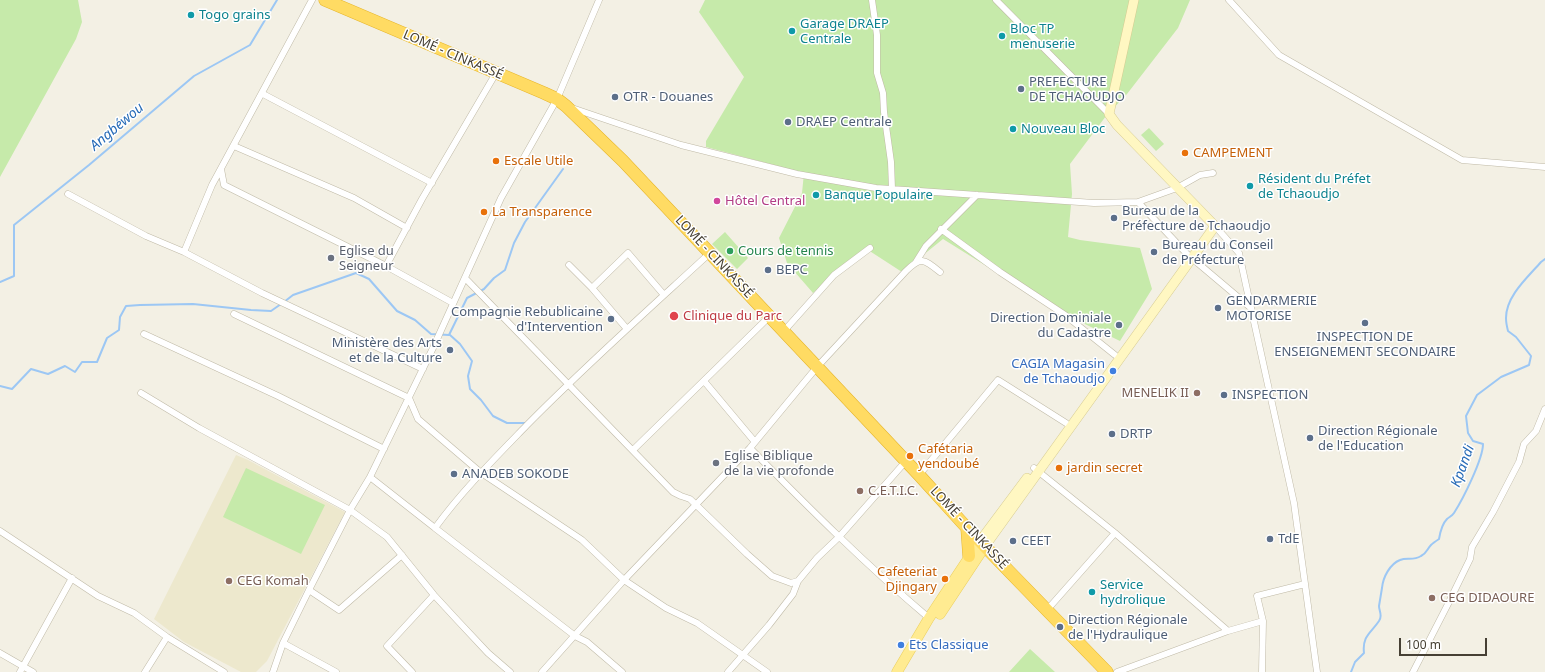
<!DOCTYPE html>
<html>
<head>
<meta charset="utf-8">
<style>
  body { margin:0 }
  #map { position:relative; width:1545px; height:672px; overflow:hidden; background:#f3f0e4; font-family:"Noto Sans",sans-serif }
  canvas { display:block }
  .scale { position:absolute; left:1399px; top:638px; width:88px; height:18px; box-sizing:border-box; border:2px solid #464034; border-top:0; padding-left:5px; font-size:12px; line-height:14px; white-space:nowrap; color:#464034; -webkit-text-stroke:3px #fff; paint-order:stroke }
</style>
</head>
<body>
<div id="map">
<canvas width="1545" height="672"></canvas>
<div class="scale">100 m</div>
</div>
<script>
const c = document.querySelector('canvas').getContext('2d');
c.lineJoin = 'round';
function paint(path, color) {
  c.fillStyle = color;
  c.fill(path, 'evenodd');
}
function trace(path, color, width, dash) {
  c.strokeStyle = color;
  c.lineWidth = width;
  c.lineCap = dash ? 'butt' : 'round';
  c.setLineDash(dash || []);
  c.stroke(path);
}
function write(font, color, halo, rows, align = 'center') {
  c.font = font + ' "Noto Sans",sans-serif';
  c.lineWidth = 3;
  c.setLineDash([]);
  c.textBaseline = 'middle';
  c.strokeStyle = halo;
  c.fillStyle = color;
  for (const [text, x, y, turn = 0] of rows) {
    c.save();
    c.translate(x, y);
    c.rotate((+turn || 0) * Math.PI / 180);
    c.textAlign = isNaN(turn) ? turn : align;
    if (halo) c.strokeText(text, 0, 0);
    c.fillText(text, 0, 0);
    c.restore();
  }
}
paint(new Path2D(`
  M236,455L248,460L345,512L267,661L256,672H241L184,642L154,619Z`), '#ede8cd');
paint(new Path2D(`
  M0,0H78L82,22L76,39L0,177Z
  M705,0H1190L1178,28L1127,94L1106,116L1070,164L1072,194L1068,237L1080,240L1140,248L1152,289L1120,341L1060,312L943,239L902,272L865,248L813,293L787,263L779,238L802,193L804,173L706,147V141L744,77L699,12Z
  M1149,128L1164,144L1156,151L1141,135Z
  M725,232L748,258L737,269L712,244Z
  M246,468L325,505L301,554L223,517Z
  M1030,649L1055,672H1009Z`), '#c6eaaa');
trace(new Path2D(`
  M0,282L14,276V225L89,165L194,76L250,45L277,0
  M284,302L293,295L356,273L369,279L397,311L415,320L431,334L449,335L467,298L484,289L494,278L505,270L514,243L525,222L563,169
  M450,335L460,344L472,361L468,376L470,389L481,400L493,416L507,423H525
  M0,386L12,389L31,369L48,374L65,366L75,372L82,362H97L107,338L119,330L120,317L126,306L140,305L193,304L251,310L271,311L281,304
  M1351,672L1355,662L1364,653C1362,636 1371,633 1379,621C1383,616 1379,611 1379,606C1380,600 1381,594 1382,588C1383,577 1390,564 1400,560C1407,557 1413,561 1421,556C1427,553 1427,549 1431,545C1433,543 1436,541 1439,539C1440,533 1442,524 1447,519C1449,517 1452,516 1454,513C1463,499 1483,459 1483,444L1473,441L1468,433L1466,416L1477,395L1501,377L1529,365L1531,356L1516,337L1508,331C1507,327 1506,322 1506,318C1506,296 1528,277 1541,262L1545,259`), '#9cc7f4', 2);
const street = new Path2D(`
  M872,0L877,35V73L883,93L884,112L891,162L892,189
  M996,0L1109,114
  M1229,0L1279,55L1462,160L1545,167
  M263,94L432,183
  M572,108L681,145L797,174L876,188L1094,203L1138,202L1187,254L1251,308
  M234,146L354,198L407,228
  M221,169L224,185L386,266L453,303
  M68,194L146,236L184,252L262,293L423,369
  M1138,202L1177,188L1200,175L1213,173
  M1215,226L1239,253L1251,308L1294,503L1317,672
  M941,229L1000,272L1065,315L1115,355
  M184,252L212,185L312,0
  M916,262L926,246L977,195
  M569,265L592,288L627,329
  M386,266L422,199L496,73
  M465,278L673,492L681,496L690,499L747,554L772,576L791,583L798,581
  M592,288L628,253L664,295
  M234,314L409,398L418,419L480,472L582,540L624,580L666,608L697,623L767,672
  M784,331L834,275L870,248
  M144,334L278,396L384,449
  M704,381L755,442
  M141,393L199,428L350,510L387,537L434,595L458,621L488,653L510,672
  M750,448C808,507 866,565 929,618
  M633,450L770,316
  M1034,468L1115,533
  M919,475L998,380L1066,423
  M370,477L435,528C462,491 494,459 526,426C585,366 648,310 710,253
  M435,528L575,636L587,642L622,672
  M0,531L98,596L134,613L167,637L224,672
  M309,590L339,610L402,555
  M1047,610L1115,533L1228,631
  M283,643L336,672
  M0,653L33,672
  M20,672L72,578
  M145,672L167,637
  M273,672L283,643L309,590L350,510L370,477L433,348L501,198L557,99L599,0
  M412,672L387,646L434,595
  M542,672L624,580L750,448L817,367L906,271C921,256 924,259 940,272
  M728,672L769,625L793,594L798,581L817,558L839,537L906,461
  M1117,672L1228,631L1263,621L1257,596L1305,584
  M1262,672L1263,621
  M1413,672L1448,604L1470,559L1472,547L1493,512L1519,462L1524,444L1536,431L1545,409`);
const secondary = new Path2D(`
  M980,541L1027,478
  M985,546L1215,226L1117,125L1109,114L1134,0`);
const primary = new Path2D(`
  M940,614L985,546
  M897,672L929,618L980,541`);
const highway = new Path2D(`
  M325,0L544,93L557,99L566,106L623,161L919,475L967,528L1107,672
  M967,528L969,556`);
trace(street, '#bfb9a6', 7);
trace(secondary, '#d6cb91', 10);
trace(primary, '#eace5b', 11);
trace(highway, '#e6b52b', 13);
trace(street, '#fff', 6);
trace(secondary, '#fff7c2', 9);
trace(primary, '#ffeb91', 10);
trace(highway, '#ffdb63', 12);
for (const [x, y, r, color] of [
  [191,15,4,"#0f9aa8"],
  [792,31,4,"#0f9aa8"],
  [1002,36,4,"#0f9aa8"],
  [1021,89,4,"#5c6f8a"],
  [615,97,4,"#5c6f8a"],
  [788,122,4,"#5c6f8a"],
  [1013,129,4,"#0f9aa8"],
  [1185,153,4,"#e8710a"],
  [496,161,4,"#e8710a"],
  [1250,186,4,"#0f9aa8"],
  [816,195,4,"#0f9aa8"],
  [717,201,4,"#d1479c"],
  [484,212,4,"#e8710a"],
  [1114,218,4,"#5c6f8a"],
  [730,251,4,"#2e9e5b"],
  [1154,252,4,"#5c6f8a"],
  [331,258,4,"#6b7280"],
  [768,270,4,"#5c6f8a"],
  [1218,308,4,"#5c6f8a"],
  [674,316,5,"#e0444e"],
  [611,319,4,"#5c6f8a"],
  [1365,323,4,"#5c6f8a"],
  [1119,325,4,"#5c6f8a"],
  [450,350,4,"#5c6f8a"],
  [1113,371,4,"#3f7fe0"],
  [1197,393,4,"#8d6e63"],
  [1224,395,4,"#5c6f8a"],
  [1112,434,4,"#5c6f8a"],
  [1310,438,4,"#5c6f8a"],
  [910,456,4,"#e8710a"],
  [716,463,4,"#6b7280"],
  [1059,468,4,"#e8710a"],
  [454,474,4,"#5c6f8a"],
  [860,491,4,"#8d6e63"],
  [1270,539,4,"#5c6f8a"],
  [1013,541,4,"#5c6f8a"],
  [945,579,4,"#e8710a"],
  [229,581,4,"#8d6e63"],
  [1092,592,4,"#0f9aa8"],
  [1432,598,4,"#8d6e63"],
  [1060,627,4,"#5c6f8a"],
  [901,645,4,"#3f7fe0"]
]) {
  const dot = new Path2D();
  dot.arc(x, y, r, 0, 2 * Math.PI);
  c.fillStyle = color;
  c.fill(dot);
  trace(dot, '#fff', 1.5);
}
write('13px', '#0d838f', '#fff', [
  ["Togo grains",199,15],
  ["Garage DRAEP",800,24],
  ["Centrale",800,39],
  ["Bloc TP",1010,29],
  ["menuserie",1010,44],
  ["Nouveau Bloc",1021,129],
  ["Résident du Préfet",1258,179],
  ["de Tchaoudjo",1258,194],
  ["Banque Populaire",824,195],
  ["Service",1100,585],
  ["hydrolique",1100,600]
], 'left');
write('13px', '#464034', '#fff', [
  ["LOMÉ - CINKASSÉ",453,55,23],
  ["LOMÉ - CINKASSÉ",714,257,47],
  ["LOMÉ - CINKASSÉ",969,528,47]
]);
write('13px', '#4e5e75', '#fff', [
  ["PREFECTURE",1029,82],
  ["DE TCHAOUDJO",1029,97],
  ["OTR - Douanes",623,97],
  ["DRAEP Centrale",796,122],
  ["Bureau de la",1122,211],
  ["Préfecture de Tchaoudjo",1122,226],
  ["Bureau du Conseil",1162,245],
  ["de Préfecture",1162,260],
  ["BEPC",776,270],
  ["GENDARMERIE",1226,301],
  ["MOTORISE",1226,316],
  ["Compagnie Rebublicaine",603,312,"right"],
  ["d'Intervention",603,327,"right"],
  ["Direction Dominiale",1111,318,"right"],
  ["du Cadastre",1111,333,"right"],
  ["INSPECTION DE",1365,337,"center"],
  ["ENSEIGNEMENT SECONDAIRE",1365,352,"center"],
  ["Ministère des Arts",442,343,"right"],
  ["et de la Culture",442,358,"right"],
  ["INSPECTION",1232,395],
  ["Direction Régionale",1318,431],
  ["de l'Education",1318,446],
  ["DRTP",1120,434],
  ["ANADEB SOKODE",462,474],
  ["TdE",1278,539],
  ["CEET",1021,541],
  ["Direction Régionale",1068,620],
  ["de l'Hydraulique",1068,635]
], 'left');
write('13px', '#c56008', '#fff', [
  ["CAMPEMENT",1193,153],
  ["Escale Utile",504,161],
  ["La Transparence",492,212],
  ["Cafétaria",918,449],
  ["yendoubé",918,464],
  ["jardin secret",1067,468],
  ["Cafeteriat",937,572,"right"],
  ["Djingary",937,587,"right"]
], 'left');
write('13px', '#b23c85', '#fff', [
  ["Hôtel Central",725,201]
], 'left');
write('13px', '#5b616d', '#fff', [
  ["Eglise du",339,251],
  ["Seigneur",339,266],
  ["Eglise Biblique",724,456],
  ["de la vie profonde",724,471]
], 'left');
write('13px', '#27864d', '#fff', [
  ["Cours de tennis",738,251]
], 'left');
write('13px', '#be3a42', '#fff', [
  ["Clinique du Parc",683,316]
], 'left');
write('13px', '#366cbe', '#fff', [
  ["CAGIA Magasin",1105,364],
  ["de Tchaoudjo",1105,379],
  ["Ets Classique",909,645,"left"]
], 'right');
write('13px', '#785e54', '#fff', [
  ["MENELIK II",1189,393,"right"],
  ["C.E.T.I.C.",868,491],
  ["CEG Komah",237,581],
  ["CEG DIDAOURE",1440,598]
], 'left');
write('italic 14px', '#276bb7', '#fff', [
  ["Angbéwou",117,127,-40],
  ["Kpandi",1463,466,-70]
]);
</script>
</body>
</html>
